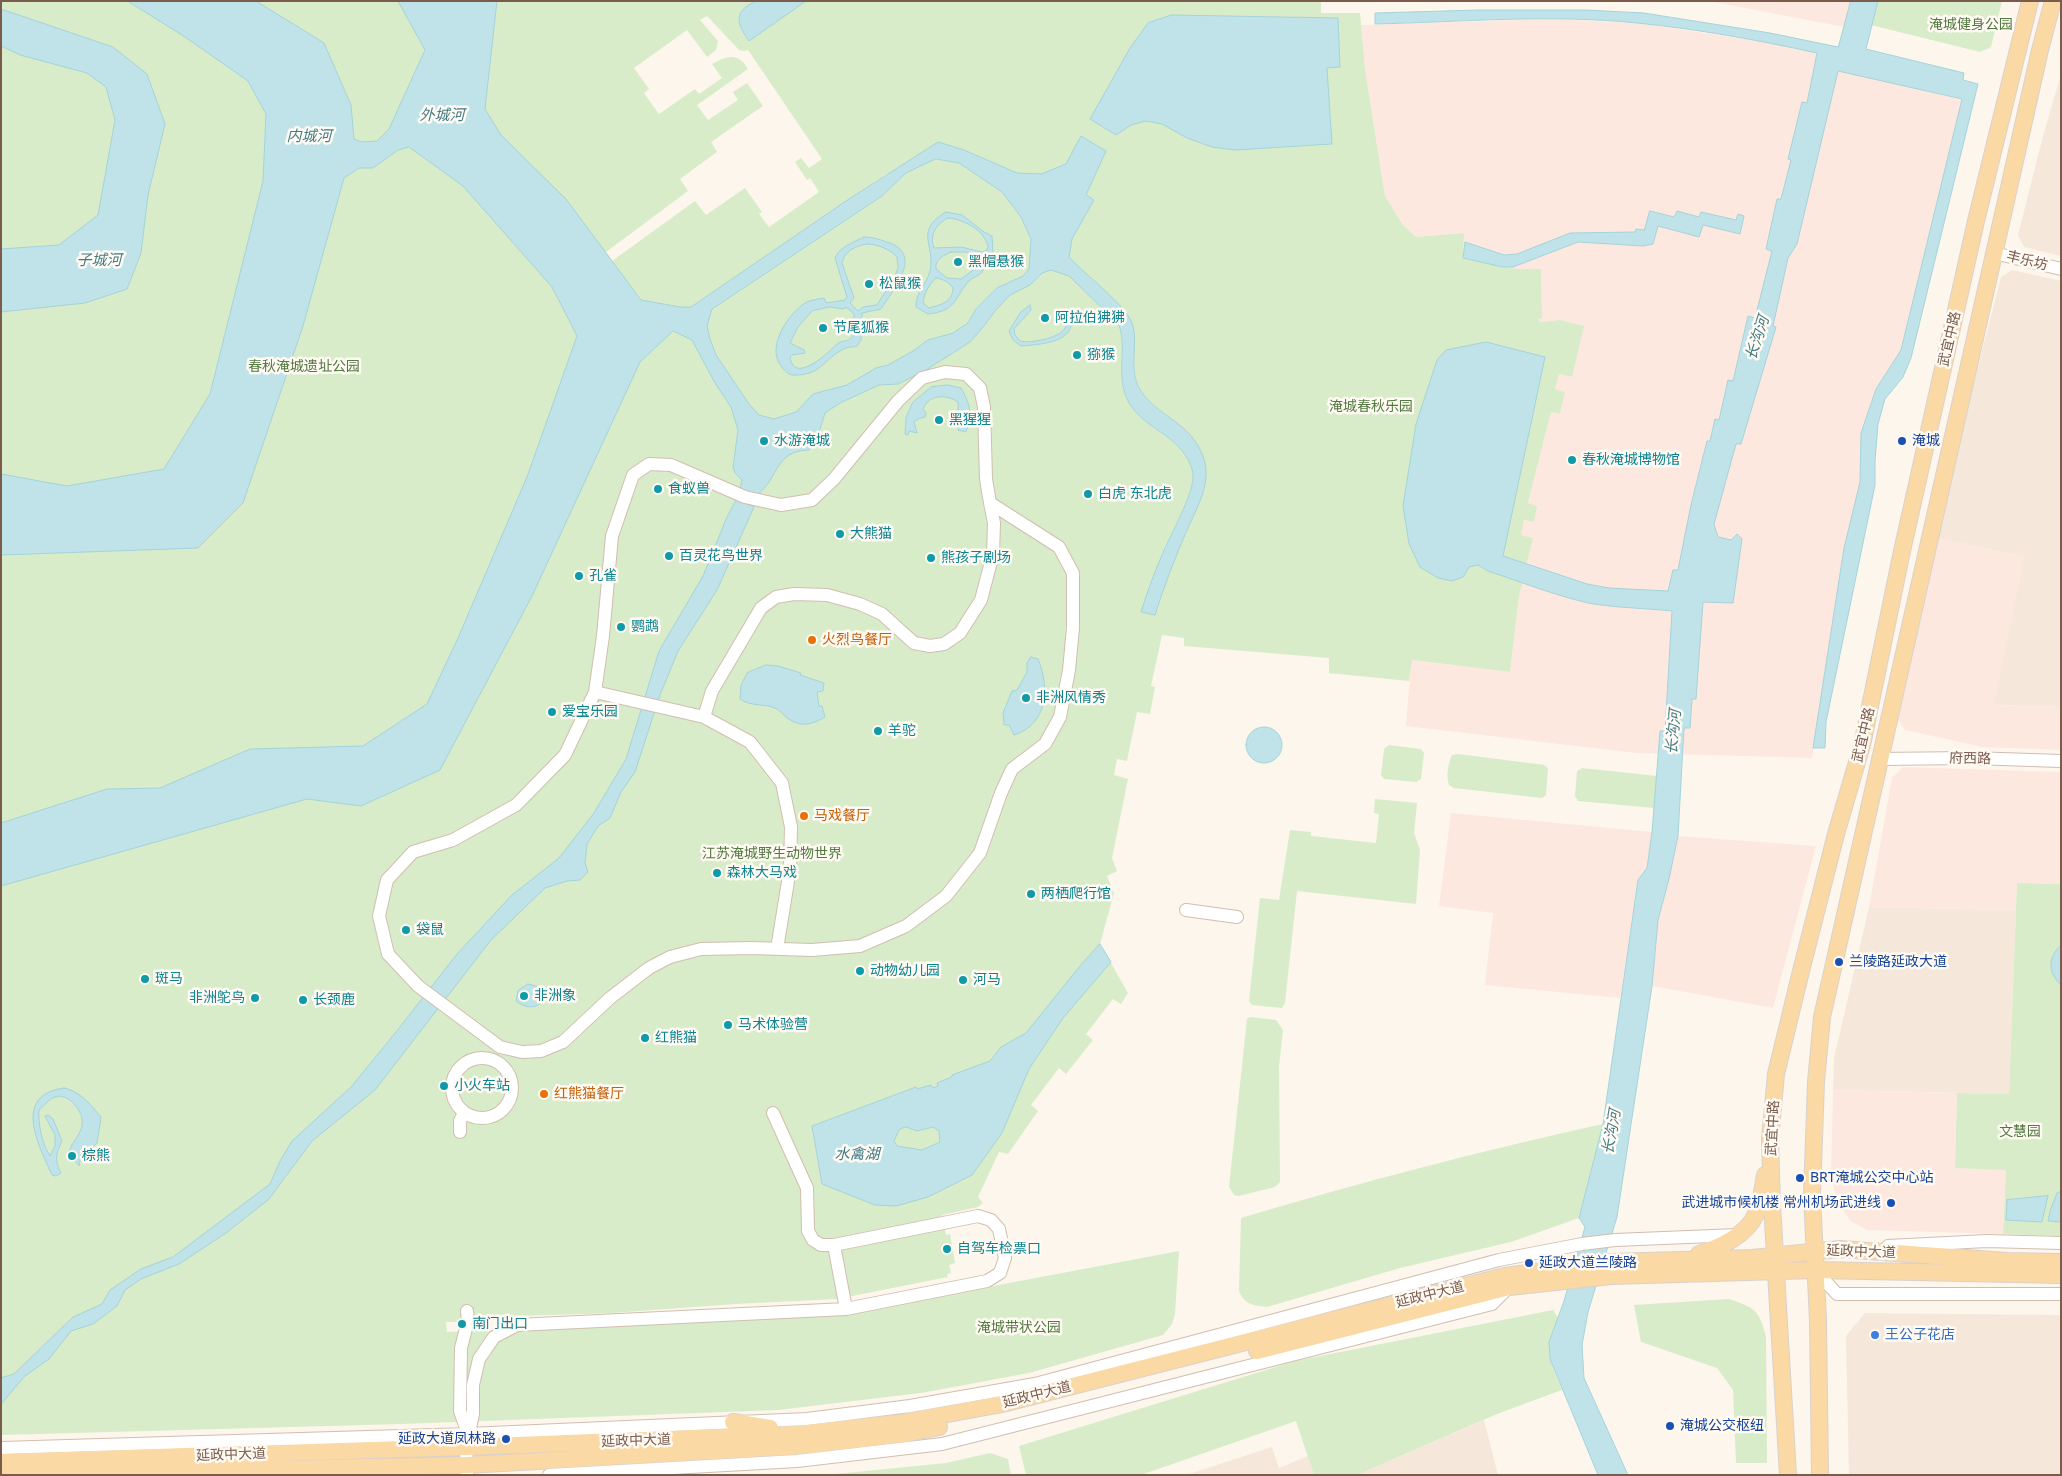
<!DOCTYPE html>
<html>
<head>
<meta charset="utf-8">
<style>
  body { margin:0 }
  #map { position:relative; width:2062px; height:1476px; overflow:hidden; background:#fdf6ec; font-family:"Noto Sans",sans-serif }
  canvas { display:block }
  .frame { position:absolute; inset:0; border:2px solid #7a5c4d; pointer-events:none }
</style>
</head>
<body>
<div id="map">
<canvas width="2062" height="1476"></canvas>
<div class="frame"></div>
</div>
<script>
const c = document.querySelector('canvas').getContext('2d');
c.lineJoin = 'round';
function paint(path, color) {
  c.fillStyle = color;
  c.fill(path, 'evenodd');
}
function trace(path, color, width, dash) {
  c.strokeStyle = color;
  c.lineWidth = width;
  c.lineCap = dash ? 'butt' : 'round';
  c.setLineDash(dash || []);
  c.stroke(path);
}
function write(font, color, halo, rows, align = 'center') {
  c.font = font + ' "Noto Sans","Noto Sans SC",sans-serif';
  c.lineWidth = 5;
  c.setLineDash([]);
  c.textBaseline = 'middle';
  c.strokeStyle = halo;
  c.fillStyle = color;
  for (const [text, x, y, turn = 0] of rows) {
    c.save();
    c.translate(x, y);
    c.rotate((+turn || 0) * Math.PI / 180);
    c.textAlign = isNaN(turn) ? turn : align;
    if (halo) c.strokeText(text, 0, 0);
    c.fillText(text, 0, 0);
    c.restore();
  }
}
paint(new Path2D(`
  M2061,74V256L2024,247L2018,235L2043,136Z
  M2012,270L2061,281V707L1993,705L2024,557L1934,537L2001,277Z
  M1869,907L2016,910L2009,1094L1833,1090L1834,1058Z
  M1865,1313L2061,1315V1475H1849L1846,1336Z
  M1484,1420L1498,1475H1357Z
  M1272,1447L1279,1468L1308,1456L1314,1475H1186Z`), '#f5e8da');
paint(new Path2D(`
  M1709,1H1851L1844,27Z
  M1554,19L1637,23L1766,42L1817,53L1838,70L1962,100L1901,350L1876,389L1861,433L1860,482L1844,548L1812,758L1636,753L1406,726L1411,660L1510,672L1519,597L1533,538L1521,535L1524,520L1534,522L1528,504L1551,412L1560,414L1565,392L1555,390L1559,374L1572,377L1560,320L1540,322L1539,318H1542L1541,269H1515L1463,258L1464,233L1416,237L1403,225L1385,196L1365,69L1361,25Z
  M1934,537L2024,557L1994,705L2061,707V750L1982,747L1905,730L1894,714Z
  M1903,767L2061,772V884L2017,883L2016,910L1869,907L1892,778Z
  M1451,813L1652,832L1647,868L1638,880L1620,998L1485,985L1493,913L1439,906Z
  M1678,836L1816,846L1773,1008L1652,986L1658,920L1669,879Z
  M1833,1090L1957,1093L1955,1167L2006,1170L2003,1234L1867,1230L1850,1221L1836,1199L1831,1173Z`), '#fde8e0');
paint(new Path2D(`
  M1,1H1321V13H1360L1365,69L1385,196L1403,225L1416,237L1464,233L1463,258L1516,269H1541L1542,318L1539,319L1540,322L1560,320L1584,326L1572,377L1559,374L1555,389L1565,392L1560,414L1551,412L1528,503L1537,506L1534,522L1524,520L1521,535L1533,538L1519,597L1510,672L1412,660L1409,681L1329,673V658L1184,646V638L1162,635L1151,686L1155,687L1150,714L1137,712L1127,761L1117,759L1114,775L1128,779L1112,858L1117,871L1107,876L1114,893L1100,944L1128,993L1121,1004L1113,999L1086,1034L1093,1040L1066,1074L1059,1068L1031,1105L1038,1111L1008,1154L999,1152L978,1197L983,1203L978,1207L942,1215L946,1235L950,1234L955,1263L949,1265L951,1273L947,1274L948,1277L837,1299L736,1304L612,1313L492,1317L484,1322H446L447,1332L839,1315L1179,1251L1175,1314L1172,1324L1163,1335L1029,1373L921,1393L778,1410L401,1424L1,1435ZM707,16L739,50L744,51L748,50L822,159L809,168L801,158L795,162L807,180L810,178L819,192L769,227L759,214L762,212L745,188L706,215L695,201L612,261L606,252L688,191L680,179L717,152L711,142L763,106L747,83L733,92L738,100L708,120L697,105L748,69C738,52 727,56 712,64L722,78L699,94L695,89L659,114L644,93L649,89L634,68L687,30L707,57L716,50L718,41L700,20ZM964,150L1017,173L1069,257L1134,328V373L1137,384L1145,397L1156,407L1189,434L1205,487L1165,580L1155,615C1157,597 1156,571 1162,554C1170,534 1193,497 1193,476C1192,441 1145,431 1129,403C1113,374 1128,351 1119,325L1069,276L1058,271L1031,239L1021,217L1002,192L959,163L936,159L906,173L882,196L712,309L680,307H691L885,175Z
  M1878,1H2002L1991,47L1980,52L1871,25Z
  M1389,745L1421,749L1424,753L1421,779L1416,782L1384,779L1381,775L1384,749Z
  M1458,754L1544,765L1548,768L1546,795L1542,798L1454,788L1449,785C1446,777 1448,763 1452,755Z
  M1582,768L1657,776L1654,808L1578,801L1575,796L1577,771Z
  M1375,799L1417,803L1414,833L1420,850L1416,904L1297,891L1285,1003L1282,1008L1252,1005L1249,1001L1260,898L1279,900L1290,830L1311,832V836L1376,843L1379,814L1374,813Z
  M2017,883L2061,884V1236L2003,1234L2006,1170L1955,1168L1957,1093L2009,1094Z
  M1250,1017L1276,1020L1283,1030L1279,1066L1280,1182L1275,1187L1239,1196L1234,1195L1229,1187L1247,1019Z
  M1603,1124L1579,1218L1511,1242L1400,1268L1267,1307C1253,1305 1245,1305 1239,1291L1241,1218C1361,1182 1481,1151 1603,1124Z
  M1729,1299C1755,1308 1759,1309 1766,1337L1767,1463H1736L1733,1390L1717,1368L1641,1342L1634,1305Z
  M1553,1310L1558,1318C1545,1353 1548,1356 1562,1390L1497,1414L1357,1475H1314L1296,1421L1141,1475H1026L1019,1446L1295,1361Z
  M990,1453L1008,1459L1011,1475H826L946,1463Z`), '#d8ecc9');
const water = new Path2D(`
  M128,1H256L324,43L351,105L354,139L361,142L377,141L389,129L425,50L398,1H497L485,109L501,135L566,199L641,300L680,307H691L849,199L938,142L964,150L1017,173L1041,174L1066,164L1081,136L1106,151L1086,195L1094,200L1072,239L1069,257C1084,274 1128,306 1133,326C1138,345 1129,367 1138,386C1151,412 1183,420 1197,444C1203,453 1207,466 1206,477C1205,495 1194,514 1187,530C1175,558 1164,586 1155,615L1141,612C1147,593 1154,573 1162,555C1170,535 1193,496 1193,477C1193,467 1188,459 1183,452C1169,433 1142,425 1129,403C1114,375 1128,351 1119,325L1069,276L1051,270L1042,273L1030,285L1010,295L995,311L984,326L970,342L926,370L898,384L879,385L840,403L825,413L817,439L809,450C774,451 780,477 757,495L740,489L742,480L735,473L733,467L738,430L731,407L715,383L692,340L673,331L640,362L532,596L440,770L361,806L307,799L1,886V823L107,789L160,788L250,749L363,746L427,704L458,638L527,477L577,336L552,287L463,186L409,147L398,150L373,168H359L344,178L303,326L243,503L198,548L1,555V474L67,486L164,469L210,394L263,181L266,114L248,81L185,37ZM936,159L959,163L1002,192L1021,217L1031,239L1029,269L1023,276L997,288L976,309L968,323L953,333L928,340L913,351L888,365L876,368L847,385L813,394L796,412L774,419L759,415L749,404L716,355L710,339L707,326L712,309L882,196L906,173Z
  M756,1H806L749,41C737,24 732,12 756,1Z
  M1851,1H1878L1866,49L1964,73L1963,80L1978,84L1911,358L1903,377L1885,399L1878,424L1875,461V485L1826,722L1825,748H1813L1844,548L1860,482L1861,433L1876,389L1901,350L1962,99L1838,71L1797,244L1788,258L1773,326L1776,327L1741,444H1736L1714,524L1718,537L1731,540L1737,534L1742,539L1733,603L1703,602L1696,699H1692L1690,728H1684L1678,836L1669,879L1658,920L1652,986L1617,1217L1588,1312L1582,1345L1584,1378L1628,1475H1598L1550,1359L1549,1342L1564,1301L1585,1227L1579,1218L1603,1124L1638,880L1647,868L1652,832L1660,731H1665L1672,611C1644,608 1616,608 1588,603C1554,595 1521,582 1488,571L1478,565L1469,567L1463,577L1452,581L1438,578L1420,567L1409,544L1403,506L1416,424L1437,360L1446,350L1486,342L1545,357L1503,556L1587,584L1609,588L1668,591L1673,570H1678L1691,505L1707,441H1710L1715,419L1719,420L1728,380L1733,381L1748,316L1755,318L1772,251L1766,249L1777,199H1781L1791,160L1788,159L1802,102L1807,103L1817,53C1758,40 1697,29 1637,23C1551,14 1462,22 1375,24V13L1478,10H1586L1644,13L1770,33L1838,47Z
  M1,9L113,47L147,74L165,124L148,195L141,253L127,289L85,303L1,312V249L59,245L98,215L115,120L106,87L87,73L20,55L1,46Z
  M1172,15L1338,18L1340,67L1327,68L1332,144L1235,150L1212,147L1187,138L1162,124L1146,121L1131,125L1116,135L1090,119L1130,48L1148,23Z
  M1650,211L1674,217L1677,211L1699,217L1701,212L1736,220L1738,214L1744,216L1740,234L1703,225L1699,237L1658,226L1653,244L1643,246L1578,242L1513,267H1503L1463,258L1465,242L1504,255L1517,254L1570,233L1635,232L1636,229L1644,230Z
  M946,212L962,215L984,232L992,236L993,252C985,257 988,264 982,272C979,276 973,277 969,281C953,299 957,311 928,314L916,307C915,293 927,284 930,271C936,245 913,231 946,212ZM948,218C963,219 985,230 988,247L987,250L982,252L961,247L934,248C929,235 936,224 948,218ZM951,252H966L975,256L979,262L976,268L961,279L947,278L936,269C935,259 943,256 951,252ZM936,278C943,279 949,282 953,288C953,302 941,305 929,308L923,303C924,294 929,284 936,278Z
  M864,237C874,237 881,240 890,243C923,256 893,290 881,309L862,313L861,340L857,346C854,347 849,347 846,348C826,356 822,375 796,375C789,376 785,371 781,366C766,347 788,314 805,303C810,300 818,299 824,298L826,303L845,300L847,297L835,258C839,247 854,242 864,237ZM868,244C879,245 890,249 897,257L898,268L895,276L877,305L863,307L858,311L850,303L854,298L842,263C844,251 857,245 868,244ZM830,307L844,309L846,307L854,314L853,336C846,344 842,339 836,345C828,353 794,385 790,357L792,355L805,353L804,350L790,343L798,327L812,311Z
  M1030,305L1031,310L1014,329L1015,335L1020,341C1030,344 1060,338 1065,328C1067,323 1067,313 1067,309H1070C1081,342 1045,344 1021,346L1013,340L1009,331L1020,313Z
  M948,385L961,388C970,403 973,415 966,432L958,430V402C946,394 929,394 923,409L926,413L925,417L918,419L914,422L917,433L909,431L908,435L905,434L906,417L913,402L931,387Z
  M737,499L754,507L717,590L678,651L660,695L635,772L621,792L610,818L598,826L587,844L585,863L588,872L580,880L567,881L545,888L491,940L375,1090L312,1141L269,1199L226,1233L179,1264L141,1279L125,1290L117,1306L93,1324L71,1331L49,1359L25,1376L1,1404V1378L14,1374L73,1317L102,1304L110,1290L141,1269L173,1257L270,1184L280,1161L292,1141L351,1087L396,1032L457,954L512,895L559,858L594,813L626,759L659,651L703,576L727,517Z
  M1031,657L1038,659C1050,688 1048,724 1014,735L1009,725H1004L1003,713L1012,691L1017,690L1027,672V663Z
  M766,665L778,666L801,673L800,675L824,683L823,691L817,692L819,706H822L825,717C811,725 800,728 786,717C783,715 781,711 777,709C765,703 751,707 740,699L741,685L747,673Z
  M1246 745a18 18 0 1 1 36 0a18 18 0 1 1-36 0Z
  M1100,944L1111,962L1063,1018L1029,1069L1002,1133L972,1175L928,1197L896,1206L875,1205L822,1184L812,1126L916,1087L917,1089L931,1085L933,1088L938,1086L937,1083L952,1077V1075L990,1061L1001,1047L1026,1033L1080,966ZM906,1127L917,1131L933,1127L939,1131L940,1142L922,1150L897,1146L894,1141L899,1130Z
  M2061,945V985C2048,972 2047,959 2061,945Z
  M528,984L540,987L547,994C542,1009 527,1010 516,1001L518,991Z
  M64,1088C80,1091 91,1105 101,1117L97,1143L92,1148L82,1147L79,1166L69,1152C72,1140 84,1133 82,1120C81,1108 67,1093 55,1097C49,1099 44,1106 39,1110C38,1124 42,1144 50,1156L55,1146V1135L45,1116L48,1115L53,1119L62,1141C56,1154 54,1160 61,1173L56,1176L52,1175C38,1144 12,1095 64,1088Z
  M2061,1192V1222L2048,1221L2050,1211L2057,1193Z
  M2048,1196L2042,1222L2006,1220L2007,1200Z`);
paint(water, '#bfe3e8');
trace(water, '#a5d3da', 1);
const minor = new Path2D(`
  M1994,253L2061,269
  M945,372L966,374L980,388L984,407L986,479L990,503L1059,547L1073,573V628L1069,670L1060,717L1045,744L1012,769L1001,793L980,853L946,896L906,926L860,946L812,950L752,948L701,949L670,957L649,968L610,998L563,1042L541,1051L522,1052L500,1047L418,986L388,954L379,916L387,880L413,852L453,840L516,805L565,755L595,692L603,636L612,536L633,475L649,464L671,465L745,497L781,505L812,500L834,479L898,401L922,378Z
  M595,692L704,717L750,742L782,783L791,827L790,869L777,949
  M704,717L712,691L761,608L776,597L794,594L827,595L860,604L882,614L914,643L930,646L944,644L960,633L981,600L993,554L994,523L990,503
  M1879,759L1971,758L2061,761
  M1186,910L1237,917
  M452 1088a30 30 0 1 1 60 0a30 30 0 1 1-60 0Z
  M773,1113L807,1188L808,1231L813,1240L821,1245H834
  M460,1132V1121L464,1113
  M1888,1246L1987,1241L2061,1243
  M1815,1270L1837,1294H2061
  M467,1311L468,1321L461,1348L460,1411L468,1434
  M1,1448L468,1434L807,1419L910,1406L1035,1384L1499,1260L1582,1244L1615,1240L1737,1235
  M467,1475L466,1447L473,1414V1385L479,1359L494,1337L517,1325L846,1309L987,1281L1000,1273L1005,1258L999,1229L991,1220L978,1216L834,1245L846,1309
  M549,1475L797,1461L942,1444L1492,1304L1508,1288`);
const major = new Path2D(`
  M1699,1254C1719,1248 1747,1235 1756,1214C1761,1202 1763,1188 1765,1175
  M1257,1351L1509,1287L1611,1276L1815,1270L2061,1275
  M733,1422L770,1428
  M1,1462L466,1447L797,1434L899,1423L1002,1404L1505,1276L1610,1262L1752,1258L1840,1249L2007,1261L2061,1262
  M8,1475L468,1465L801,1446L904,1434L939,1427
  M1788,1475L1772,1205L1770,1139L1776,1074L1802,967L1836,834L1862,745L1902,551L1976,221L2030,1
  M1820,1475L1818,1321L1812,1195L1816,1082L1822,1017L2040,50L2053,1`);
trace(minor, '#d1beb0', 14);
trace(major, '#dad1cd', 18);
trace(minor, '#fff', 12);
trace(major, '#fbd9a5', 16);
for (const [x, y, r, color] of [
  [958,262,5,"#0f9aa8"],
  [869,284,5,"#0f9aa8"],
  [1045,318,5,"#0f9aa8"],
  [823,328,5,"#0f9aa8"],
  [1077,355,5,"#0f9aa8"],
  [939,420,5,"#0f9aa8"],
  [764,441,5,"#0f9aa8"],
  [1902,441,5,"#1a4fb4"],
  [1572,460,5,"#0f9aa8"],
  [658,489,5,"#0f9aa8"],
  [1088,494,5,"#0f9aa8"],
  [840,534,5,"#0f9aa8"],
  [669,556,5,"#0f9aa8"],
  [931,558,5,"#0f9aa8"],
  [579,576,5,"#0f9aa8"],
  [621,627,5,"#0f9aa8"],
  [812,640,5,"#e8710a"],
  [1026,698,5,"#0f9aa8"],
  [552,712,5,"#0f9aa8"],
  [878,731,5,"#0f9aa8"],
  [804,816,5,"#e8710a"],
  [717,873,5,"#0f9aa8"],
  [1031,894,5,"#0f9aa8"],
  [406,930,5,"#0f9aa8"],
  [1839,962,5,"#1a4fb4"],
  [860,971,5,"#0f9aa8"],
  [145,979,5,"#0f9aa8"],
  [963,980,5,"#0f9aa8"],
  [524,996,5,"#0f9aa8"],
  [255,998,5,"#0f9aa8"],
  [303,1000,5,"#0f9aa8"],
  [728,1025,5,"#0f9aa8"],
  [645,1038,5,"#0f9aa8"],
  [444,1086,5,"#0f9aa8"],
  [544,1094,5,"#e8710a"],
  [72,1156,5,"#0f9aa8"],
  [1800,1178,5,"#1a4fb4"],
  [1891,1203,5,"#1a4fb4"],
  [947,1249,5,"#0f9aa8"],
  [1529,1263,5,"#1a4fb4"],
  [462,1324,5,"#0f9aa8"],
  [1875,1335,5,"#3f7fe0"],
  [1670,1426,5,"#1a4fb4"],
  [506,1439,5,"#1a4fb4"]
]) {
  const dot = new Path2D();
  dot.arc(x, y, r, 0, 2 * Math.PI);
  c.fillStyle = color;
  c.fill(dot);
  trace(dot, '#fffaf3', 2);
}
write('14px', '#537a41', '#fffaf3', [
  ["淹城健身公园",1971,25],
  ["春秋淹城遗址公园",304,367],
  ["淹城春秋乐园",1371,407],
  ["江苏淹城野生动物世界",772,854],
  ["文慧园",2020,1132],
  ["淹城带状公园",1019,1328]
]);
write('14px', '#7a5c4d', '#fffaf3', [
  ["丰乐坊",2027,261,14],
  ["武宜中路",1950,339,-77],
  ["武宜中路",1864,735,-77],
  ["府西路",1970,759,1],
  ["武宜中路",1773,1128,-87],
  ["延政中大道",1861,1252,2],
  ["延政中大道",1430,1295,-14],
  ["延政中大道",1037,1395,-14],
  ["延政中大道",636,1441,-2],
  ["延政中大道",231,1455,-2]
]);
write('14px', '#0d838f', '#fffaf3', [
  ["黑帽悬猴",968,262],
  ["松鼠猴",879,284],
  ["阿拉伯狒狒",1055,318],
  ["节尾狐猴",833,328],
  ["猕猴",1087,355],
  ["黑猩猩",949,420],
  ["水游淹城",774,441],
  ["春秋淹城博物馆",1582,460],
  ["食蚁兽",668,489],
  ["白虎 东北虎",1098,494],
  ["大熊猫",850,534],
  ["百灵花鸟世界",679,556],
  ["熊孩子剧场",941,558],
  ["孔雀",589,576],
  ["鹦鹉",631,627],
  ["非洲风情秀",1036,698],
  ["爱宝乐园",562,712],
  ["羊驼",888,731],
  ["森林大马戏",727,873],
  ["两栖爬行馆",1041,894],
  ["袋鼠",416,930],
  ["动物幼儿园",870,971],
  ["斑马",155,979],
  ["河马",973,980],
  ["非洲象",534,996],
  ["非洲鸵鸟",245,998,"right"],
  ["长颈鹿",313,1000],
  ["马术体验营",738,1025],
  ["红熊猫",655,1038],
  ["小火车站",454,1086],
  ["棕熊",82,1156],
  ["自驾车检票口",957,1249],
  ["南门出口",472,1324]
], 'left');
write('14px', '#164399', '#fffaf3', [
  ["淹城",1912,441],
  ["兰陵路延政大道",1849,962],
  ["BRT淹城公交中心站",1810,1178],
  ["武进城市候机楼 常州机场武进线",1881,1203,"right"],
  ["延政大道兰陵路",1539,1263],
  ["淹城公交枢纽",1680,1426],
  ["延政大道凤林路",496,1439,"right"]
], 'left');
write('14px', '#c56008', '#fffaf3', [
  ["火烈鸟餐厅",822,640],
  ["马戏餐厅",814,816],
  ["红熊猫餐厅",554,1094]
], 'left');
write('14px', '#366cbe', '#fffaf3', [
  ["王公子花店",1885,1335]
], 'left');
write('italic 15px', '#437c86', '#fffaf3', [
  ["外城河",442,116],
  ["内城河",309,137],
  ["子城河",99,261],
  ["长沟河",1758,338,-72],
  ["长沟河",1674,732,-85],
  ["长沟河",1612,1132,-80],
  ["水禽湖",857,1155]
]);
</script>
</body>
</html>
